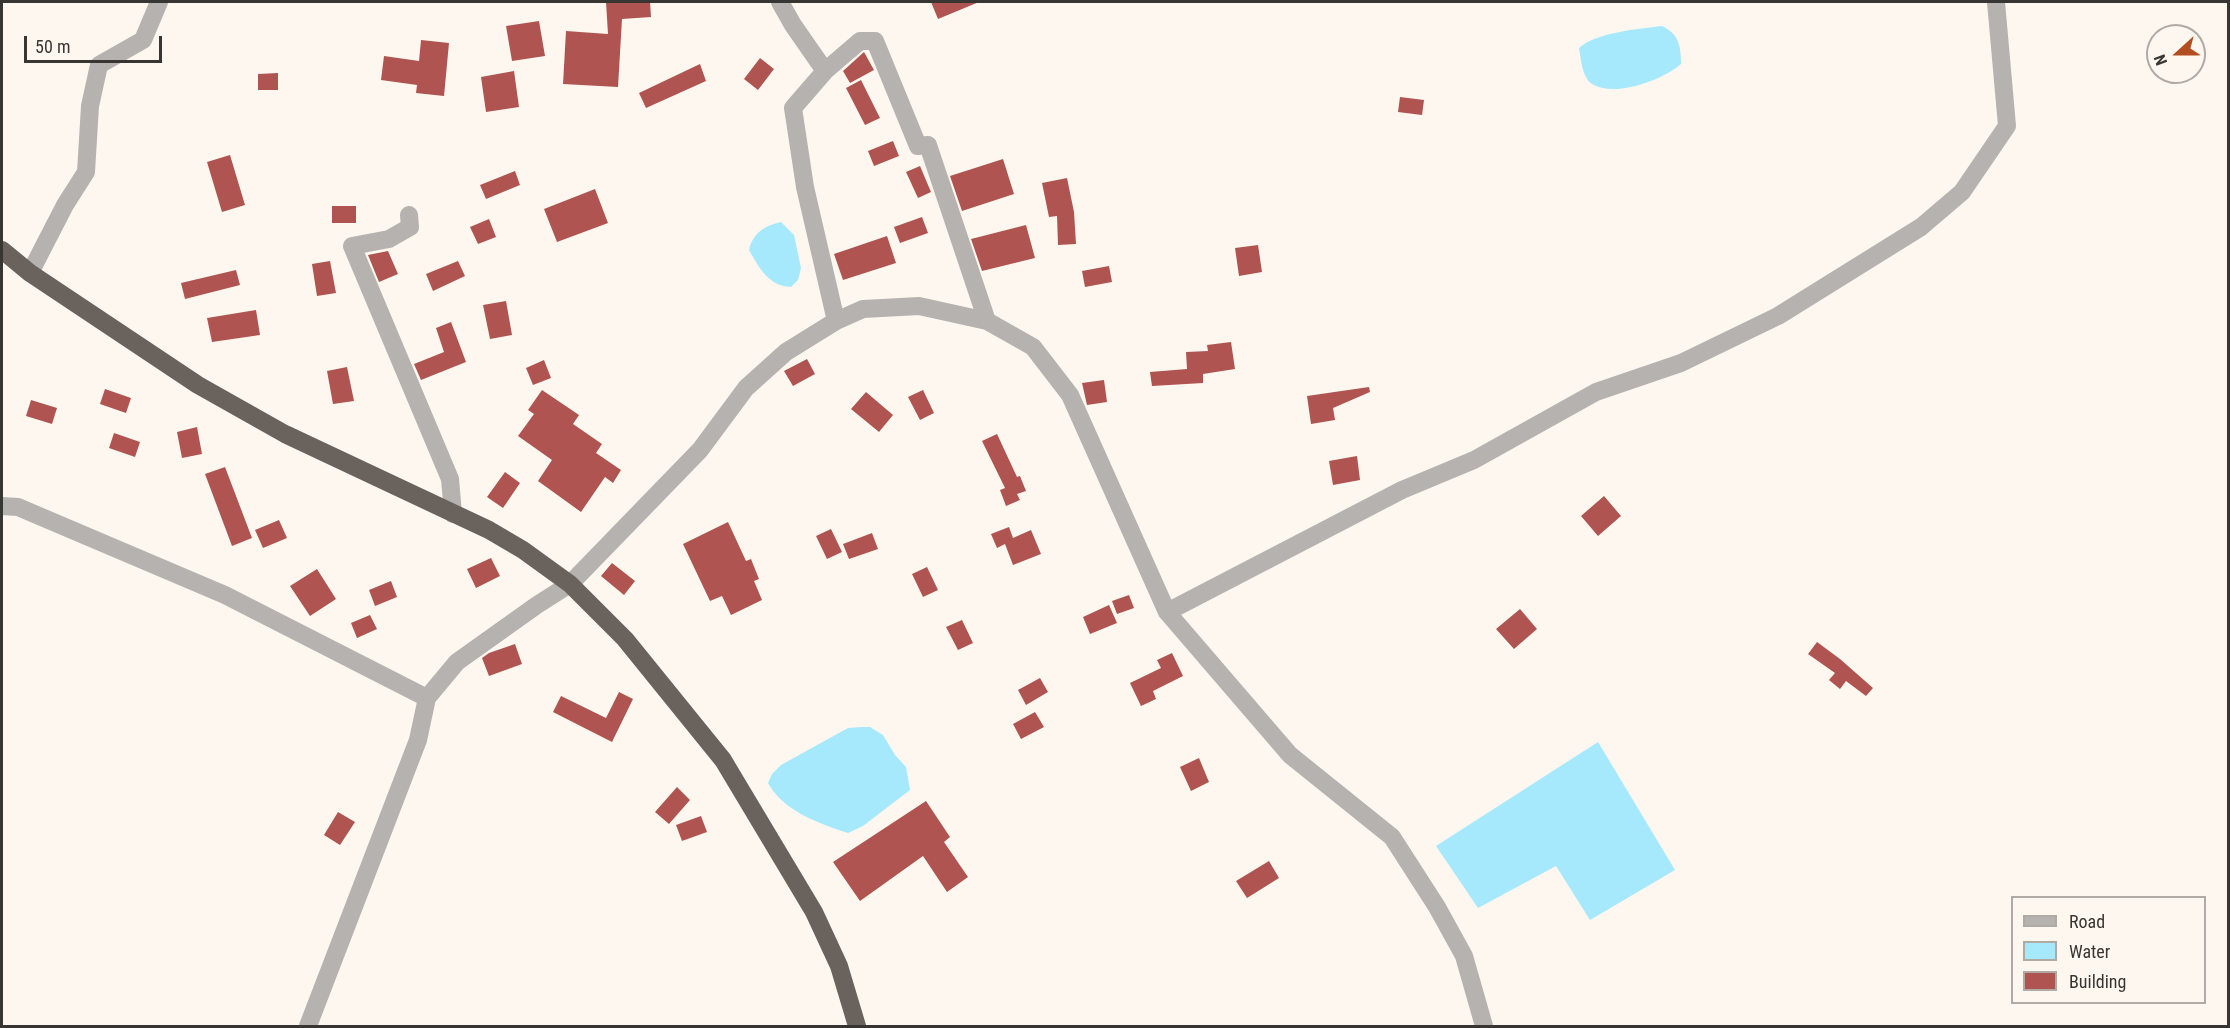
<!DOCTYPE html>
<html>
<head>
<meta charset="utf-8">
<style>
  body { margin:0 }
  #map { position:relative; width:2230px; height:1028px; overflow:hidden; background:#fef7ef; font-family:"Roboto Condensed",sans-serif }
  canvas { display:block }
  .frame { position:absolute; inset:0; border:3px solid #383632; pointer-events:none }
  .legend { position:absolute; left:2011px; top:896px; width:195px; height:108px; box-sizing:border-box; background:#fef7ef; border:2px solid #afaaa3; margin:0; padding:8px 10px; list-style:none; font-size:18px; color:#383632 }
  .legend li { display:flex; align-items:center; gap:12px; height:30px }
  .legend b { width:30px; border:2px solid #afaaa3 }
  .north { position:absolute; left:2146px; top:24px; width:60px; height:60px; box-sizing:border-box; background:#fef7ef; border:2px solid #afaaa3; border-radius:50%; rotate:249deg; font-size:16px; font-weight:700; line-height:24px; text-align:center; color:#383632 }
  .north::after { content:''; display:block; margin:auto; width:21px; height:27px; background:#b34e20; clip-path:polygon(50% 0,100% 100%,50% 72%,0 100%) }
  .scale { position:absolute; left:24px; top:36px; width:138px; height:27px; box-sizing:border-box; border:3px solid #383632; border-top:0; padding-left:8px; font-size:18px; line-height:21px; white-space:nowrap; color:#383632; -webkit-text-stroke:4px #fef7ef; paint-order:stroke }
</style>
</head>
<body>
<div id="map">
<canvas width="2230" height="1028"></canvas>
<div class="frame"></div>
<ul class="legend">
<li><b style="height:8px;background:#b6b2af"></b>Road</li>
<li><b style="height:16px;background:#a6e8fc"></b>Water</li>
<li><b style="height:16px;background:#af5450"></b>Building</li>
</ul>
<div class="north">N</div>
<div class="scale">50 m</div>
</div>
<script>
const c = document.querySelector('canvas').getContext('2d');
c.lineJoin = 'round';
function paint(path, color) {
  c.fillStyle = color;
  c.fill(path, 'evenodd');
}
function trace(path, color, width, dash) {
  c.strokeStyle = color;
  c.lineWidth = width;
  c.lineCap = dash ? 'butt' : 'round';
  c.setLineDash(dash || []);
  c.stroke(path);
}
paint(new Path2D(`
  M1662,26C1679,34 1681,46 1681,64C1663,80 1614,98 1592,84C1582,77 1581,59 1579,48C1597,32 1639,29 1662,26Z
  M781,222L794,235L801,268L798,280L791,287C768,286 759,267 749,250C753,233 764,226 781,222Z
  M862,727H870L883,735L895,755L906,767L910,790L863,826L848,833C820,824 783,811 768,783L772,774L781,765L848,728Z
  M1598,742L1675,870L1590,920L1556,866L1478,908L1436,846Z`), '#a6e8fc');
paint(new Path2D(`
  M606,2H650L651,17L622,19L618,87L563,84L566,31L608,34Z
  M931,2H979L938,19Z
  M539,21L545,56L512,61L506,26Z
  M421,40L449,43L444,96L416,93L417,85L381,80L384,56L419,61Z
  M864,52L874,70L850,83L843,71Z
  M760,58L774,69L758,90L744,79Z
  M700,64L706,81L646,108L639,93Z
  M514,71L519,107L486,112L481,77Z
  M278,73V90H258V74Z
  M861,80L880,118L865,125L846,88Z
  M1400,97L1424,100L1422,115L1398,112Z
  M893,141L899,156L874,166L868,151Z
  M230,155L245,205L222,212L207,162Z
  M1003,159L1014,194L962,211L950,176Z
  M920,166L931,192L918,198L906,172Z
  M515,171L520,185L486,199L480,185Z
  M1067,178L1074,212L1076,244L1058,245L1057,216L1049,217L1042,183Z
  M595,189L608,223L557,242L544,209Z
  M332,206H356V223H332Z
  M922,217L928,233L900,243L894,227Z
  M489,219L496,237L478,244L470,227Z
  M1026,225L1035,258L982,271L971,239Z
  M887,236L896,263L843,280L834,254Z
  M1258,245L1262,272L1239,276L1235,248Z
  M388,251L398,274L379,282L368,255Z
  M330,261L336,293L317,296L312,264Z
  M458,261L465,276L433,291L426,274Z
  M1109,266L1112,282L1085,287L1082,271Z
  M236,270L240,285L185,299L181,283Z
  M506,301L512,335L490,339L483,305Z
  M256,310L260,335L212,342L207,318Z
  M451,322L466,362L421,380L414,364L444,352L436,328Z
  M1231,342L1235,369L1203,374V383L1152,386L1150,372L1187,369L1186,352L1208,351L1207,345Z
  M807,359L815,374L793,386L784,371Z
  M544,360L551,378L533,385L526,368Z
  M347,367L354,401L333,404L327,371Z
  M1104,380L1107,402L1087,405L1082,383Z
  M1369,387L1370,392L1333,408L1335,420L1311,424L1307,396Z
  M105,389L131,398L126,413L100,404Z
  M542,390L579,415L573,424L602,444L596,453L621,470L613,483L605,477L581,512L538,481L552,460L518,436L534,414L528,410Z
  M923,390L934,413L920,420L908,397Z
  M866,392L893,415L879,432L851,409Z
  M31,400L57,408L52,424L26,416Z
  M197,427L202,454L182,458L177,432Z
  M114,433L140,442L135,457L109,448Z
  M997,434L1017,477L1020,476L1026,491L1017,494L1020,500L1006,506L1000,490L1005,488L982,441Z
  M1357,456L1360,480L1333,485L1329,461Z
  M225,467L252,538L232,546L205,474Z
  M505,472L520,483L503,508L487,497Z
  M1604,496L1621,516L1598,536L1581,516Z
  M279,520L287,538L263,548L255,530Z
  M728,522L746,561L751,559L759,579L754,581L762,600L731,615L722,596L710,601L683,544Z
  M1009,527L1013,538L1031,530L1041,554L1013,565L1005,544L997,548L991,534Z
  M831,529L842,552L827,559L816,536Z
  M872,533L878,549L849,559L843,544Z
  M491,558L500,576L476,588L467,569Z
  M612,563L635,581L624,595L601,576Z
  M927,567L938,590L923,597L912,574Z
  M317,569L336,599L310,616L290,586Z
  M391,581L397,597L375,606L369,590Z
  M1129,595L1134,608L1117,614L1112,601Z
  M1109,605L1117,623L1090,634L1083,617Z
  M1520,609L1537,629L1514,649L1496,629Z
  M370,615L377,629L357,638L351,623Z
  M962,620L973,643L958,650L946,627Z
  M1817,642L1840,659L1873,688L1866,696L1846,681L1840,689L1829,680L1835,673L1808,654Z
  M515,644L522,664L489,676L482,658L489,653Z
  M1172,653L1183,676L1153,691L1156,699L1141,706L1130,683L1161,668L1157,660Z
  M1040,678L1048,692L1026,705L1018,690Z
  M619,692L633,699L612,742L553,712L561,696L606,718Z
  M1035,712L1044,727L1021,739L1013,724Z
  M1199,758L1209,782L1191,791L1180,767Z
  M677,787L690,800L669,824L655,812Z
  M926,801L950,837L944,842L968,877L947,892L923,856L860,901L833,862Z
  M338,812L355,822L340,845L324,835Z
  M701,816L707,832L682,841L676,825Z
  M1269,861L1279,878L1247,898L1236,881Z`), '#af5450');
trace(new Path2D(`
  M780,2L793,25L825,71
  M409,215L410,227L389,239L352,246L450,479L453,514
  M30,273L65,205L86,172L90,106L99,65L143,40L159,2
  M836,321L805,187L793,108L825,71L860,41H875L918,146L928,145L987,321
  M2,506L18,507L225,595L427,698
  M1167,612L1402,490L1474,460L1596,392L1681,363L1778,316L1921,227L1962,192L2007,126L1996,2
  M308,1026L418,740L427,698L457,662L537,605L570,584L700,450L746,388L786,352L836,321L863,309L919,306L987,321L1033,347L1070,395L1167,612L1290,755L1392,837L1437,907L1464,956L1484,1026`), '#b6b2af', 18);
trace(new Path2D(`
  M2,250L30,273L198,385L285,434L489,530L523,550L570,584L625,639L723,760L814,912L839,966L857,1026`), '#6a635d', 18);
</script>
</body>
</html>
